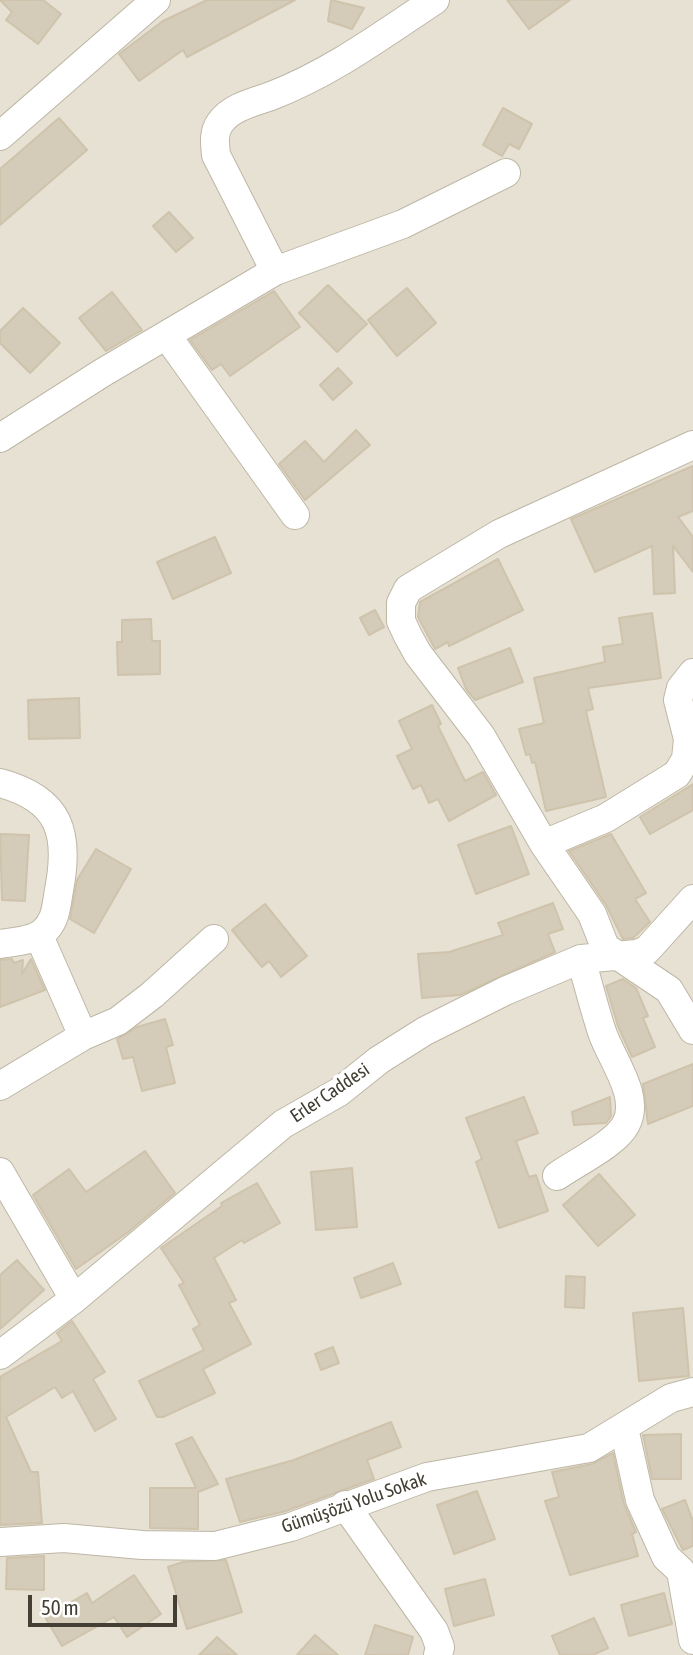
<!DOCTYPE html>
<html>
<head>
<meta charset="utf-8">
<style>
  body { margin:0 }
  #map { position:relative; width:693px; height:1655px; overflow:hidden; background:#f2efe4; font-family:"Asap Condensed",sans-serif }
  canvas { display:block }
  .scale { position:absolute; left:28px; top:1595px; width:149px; height:32px; box-sizing:border-box; border:4px solid #443f34; border-top:0; padding-left:9px; font-size:21px; line-height:24px; white-space:nowrap; color:#443f34; -webkit-text-stroke:5px #fff; paint-order:stroke }
</style>
</head>
<body>
<div id="map">
<canvas width="693" height="1655"></canvas>
<div class="scale">50 m</div>
</div>
<script>
const c = document.querySelector('canvas').getContext('2d');
c.lineJoin = 'round';
function paint(path, color) {
  c.fillStyle = color;
  c.fill(path, 'evenodd');
}
function trace(path, color, width, dash) {
  c.strokeStyle = color;
  c.lineWidth = width;
  c.lineCap = dash ? 'butt' : 'round';
  c.setLineDash(dash || []);
  c.stroke(path);
}
function write(font, color, halo, rows, align = 'center') {
  c.font = font + ' "Asap Condensed",sans-serif';
  c.lineWidth = 7;
  c.setLineDash([]);
  c.textBaseline = 'middle';
  c.strokeStyle = halo;
  c.fillStyle = color;
  for (const [text, x, y, turn = 0] of rows) {
    c.save();
    c.translate(x, y);
    c.rotate((+turn || 0) * Math.PI / 180);
    c.textAlign = isNaN(turn) ? turn : align;
    if (halo) c.strokeText(text, 0, 0);
    c.fillText(text, 0, 0);
    c.restore();
  }
}
paint(new Path2D(`
  M0,0H693V1655H0Z`), '#e6e1d2');
const building = new Path2D(`
  M0,0H43L61,14L38,44L6,20L12,12Z
  M207,0H295L187,57L183,50L139,81L119,54L163,21Z
  M331,0L364,8L352,29L328,21Z
  M507,0H570L529,29Z
  M503,108L532,124L519,149L509,144L502,156L483,145Z
  M59,118L87,150L0,225V169Z
  M169,212L193,238L176,252L153,226Z
  M328,285L367,324L337,352L299,313Z
  M407,288L436,323L397,356L368,320Z
  M274,291L300,327L230,376L221,364L212,370L190,340Z
  M112,292L142,330L106,351L79,318Z
  M23,308L60,343L30,373L0,343V331Z
  M338,368L352,383L333,400L320,385Z
  M356,430L370,445L305,500L279,464L305,441L324,462Z
  M693,466V511L678,517L693,537V572L673,546L675,593L654,594L652,546L595,572L571,519Z
  M215,537L231,573L173,599L157,562Z
  M498,559L523,610L449,646L448,642L435,649L418,617L420,602Z
  M375,610L384,627L369,635L360,618Z
  M652,613L661,678L588,688L593,709L586,711L606,797L546,811L535,762L532,763L530,754L526,755L519,729L544,723L534,678L605,662L603,647L623,644L619,618Z
  M151,619L152,641H160V674L118,675L117,642H122V620Z
  M510,648L523,682L475,700L466,689L458,668Z
  M79,698L80,738L29,739L28,700Z
  M432,705L441,724L438,726L465,781L483,772L496,795L449,821L438,799L429,803L421,785L413,789L397,756L412,749L399,721Z
  M693,784V810L650,834L640,817Z
  M511,826L529,874L476,894L458,845Z
  M0,834L29,835L25,901L2,900Z
  M611,834L646,893L635,899L650,922L633,938L623,939L606,905L569,851Z
  M96,849L131,869L94,933L70,919L77,880Z
  M553,903L563,929L548,934L555,952L460,995L422,998L418,954L449,952L503,935L498,923Z
  M265,904L307,956L281,977L269,961L262,967L232,930Z
  M12,959L14,963L23,960L22,974L31,959L45,990L0,1007V960Z
  M623,979L636,988L648,1016L643,1018L655,1047L632,1057L618,1026L606,986Z
  M165,1019L173,1045L166,1047L175,1083L142,1091L133,1057L123,1059L117,1039L137,1027Z
  M693,1064V1106L648,1124L643,1084Z
  M524,1097L538,1133L516,1141L529,1177L536,1175L548,1211L499,1228L476,1162L482,1159L466,1118Z
  M610,1097L611,1116L606,1123L574,1125L572,1112Z
  M145,1151L175,1193L127,1233L76,1269L33,1195L69,1169L86,1192Z
  M352,1168L357,1227L316,1230L311,1172Z
  M599,1174L635,1215L598,1246L563,1205Z
  M257,1183L280,1223L244,1243L242,1240L214,1258L236,1300L229,1303L251,1344L203,1369L215,1393L163,1417H157L139,1381L204,1350L193,1329L200,1325L179,1285L184,1283L161,1248L222,1206L221,1203Z
  M17,1260L44,1290L0,1329V1275Z
  M393,1263L401,1284L361,1298L354,1278Z
  M566,1276L585,1277L584,1308L565,1307Z
  M683,1308L689,1376L639,1381L633,1313Z
  M72,1321L105,1372L93,1379L116,1419L95,1431L73,1391L62,1398L55,1387L6,1417L31,1472H38L42,1523L0,1525V1377L62,1341L57,1333Z
  M333,1347L339,1363L321,1370L315,1354Z
  M391,1422L401,1447L367,1460L374,1479L286,1511L240,1522L226,1479L294,1460Z
  M681,1434V1479H652L643,1435Z
  M192,1437L218,1484L198,1492V1529L150,1528V1488H196L176,1444Z
  M613,1453L624,1504L636,1532L632,1534L638,1556L570,1575L545,1501L559,1497L552,1472L592,1464Z
  M477,1491L495,1539L454,1554L437,1505Z
  M685,1500L693,1521V1546L683,1550L662,1509Z
  M44,1556V1590L6,1589L7,1558Z
  M226,1560L242,1612L187,1629L168,1567L183,1562Z
  M134,1575L161,1614L127,1637L114,1617L62,1646L45,1617L87,1593L92,1603Z
  M485,1579L494,1615L454,1626L445,1589Z
  M664,1593L672,1624L629,1636L621,1605Z
  M594,1618L608,1648L593,1655H560L552,1636Z
  M375,1625L413,1637L408,1655H365Z
  M315,1635L338,1655H297Z
  M217,1637L237,1655H199Z`);
paint(building, '#d4cbb9');
trace(building, '#cfc3ac', 2);
const minor = new Path2D(`
  M0,136L156,0
  M275,271L216,155C215,144 213,133 220,123C231,107 254,102 271,96C331,73 382,35 435,0
  M167,336L295,515
  M0,438L102,373L275,271L403,224L506,173
  M693,445L499,534L408,589L401,603V621L408,636L418,654L481,736L544,844L592,914L605,947L669,990L693,1030
  M0,783C60,799 70,833 59,890C56,907 56,922 42,933C32,941 12,942 0,944
  M544,844L606,818L677,774L686,759L688,739L678,700L681,688L693,673
  M39,936L83,1036
  M0,1086L83,1036L118,1021L152,995L214,939
  M0,1172L74,1299
  M557,1176C575,1163 616,1144 626,1124C641,1096 611,1059 602,1032C594,1008 588,983 581,959
  M0,1355L74,1299L283,1124L339,1092L379,1060L425,1031L505,991L581,959L637,954L647,950L693,899
  M624,1428L640,1500L666,1557L681,1571L693,1640
  M345,1505L434,1631L440,1647L438,1655
  M0,1542L64,1538L142,1545L215,1546L291,1527L427,1477L589,1448L671,1398L693,1392`);
trace(minor, '#beb7a6', 30);
trace(minor, '#fff', 28);
write('19px', '#443f34', '#fff', [
  ["Erler Caddesi",330,1093,-34],
  ["Gümüşözü Yolu Sokak",354,1503,-19]
]);
</script>
</body>
</html>
